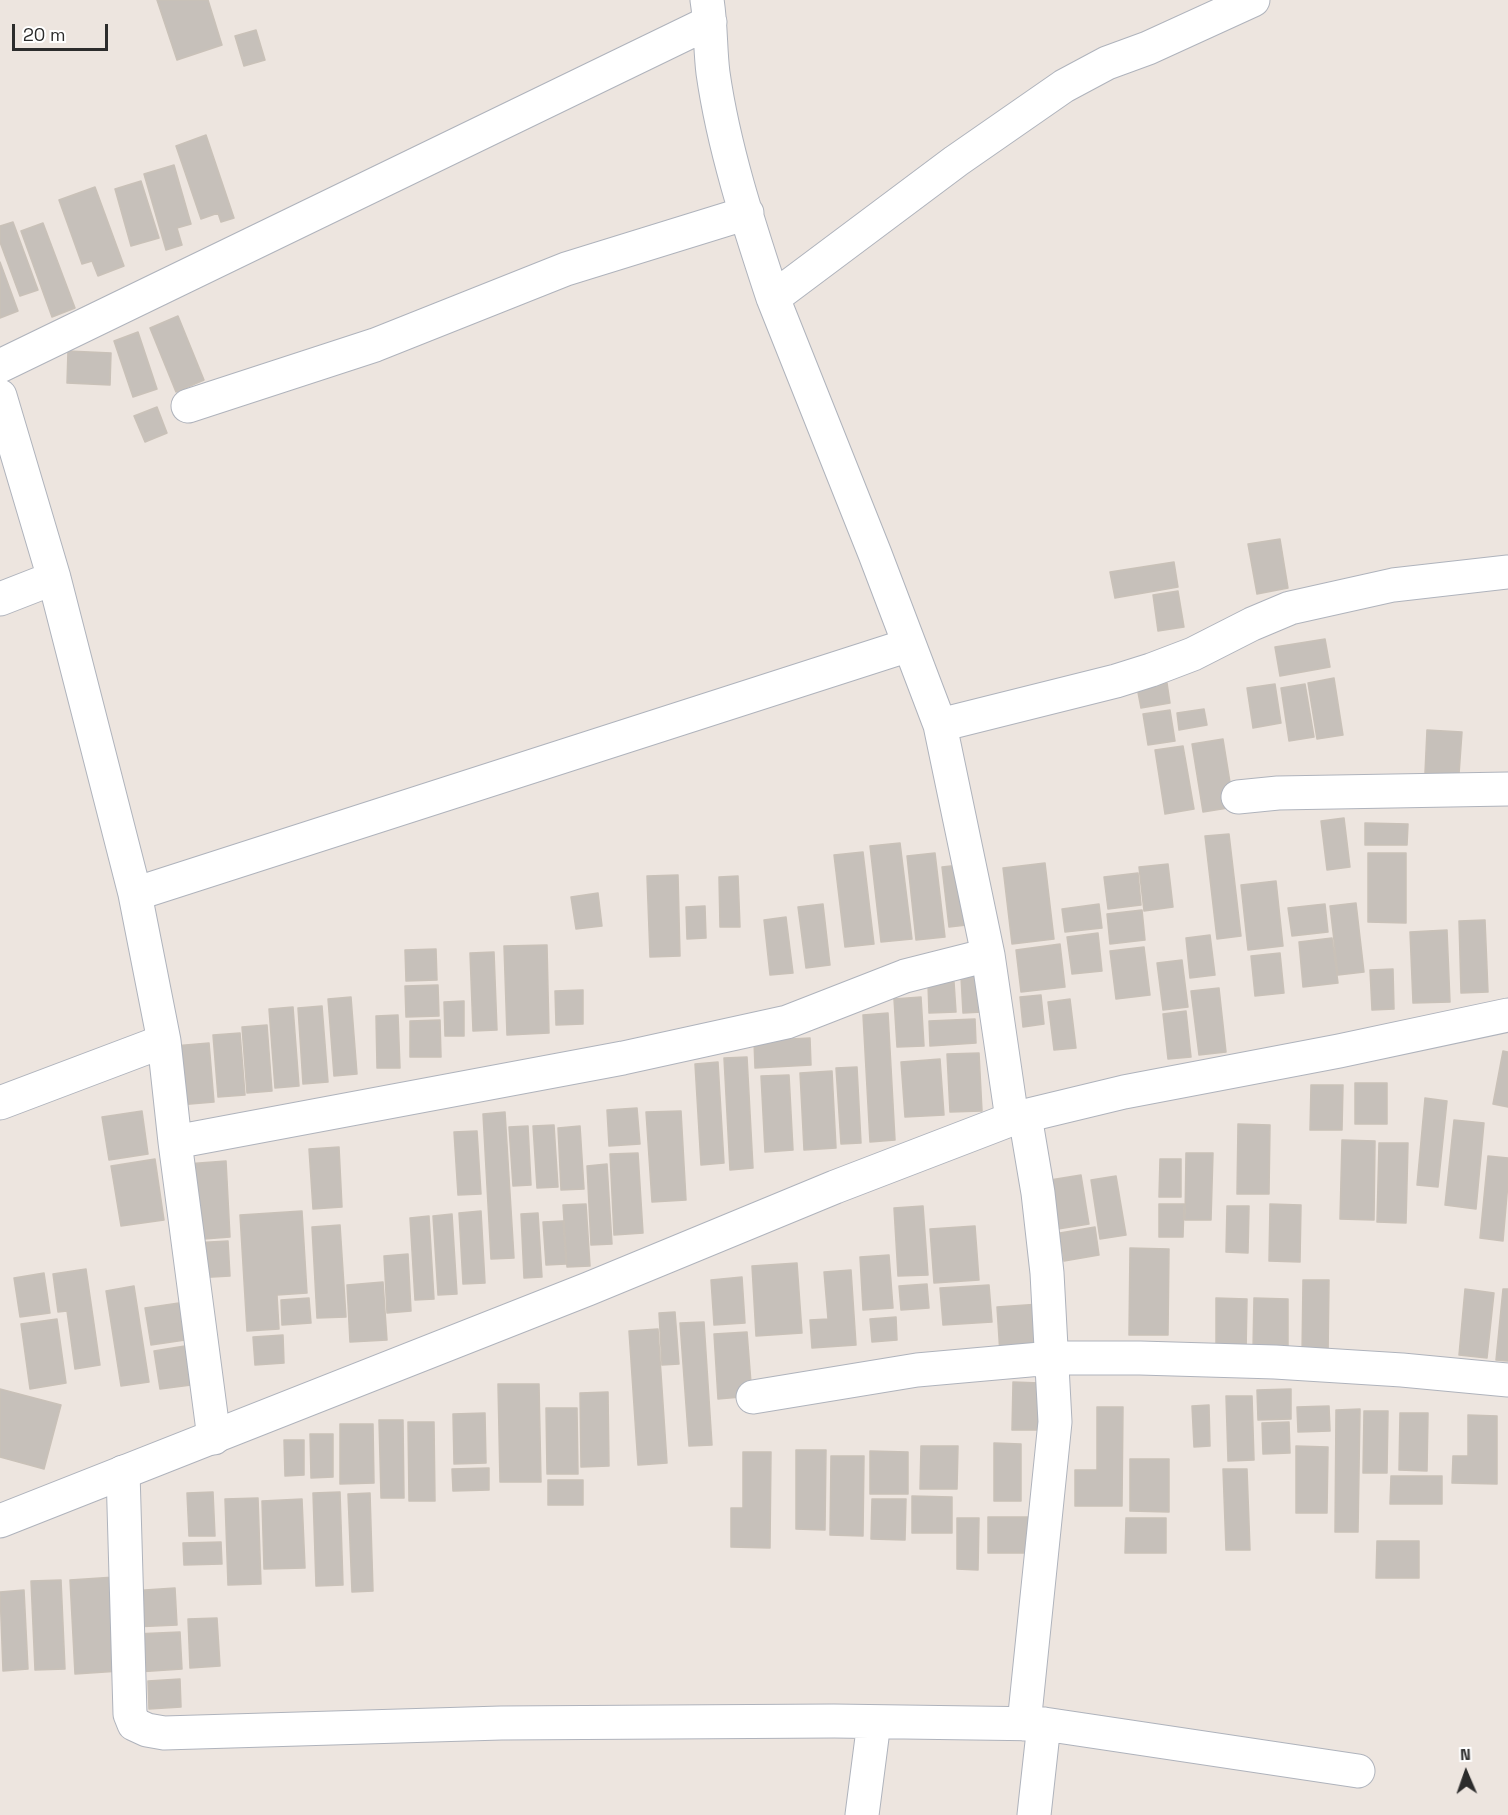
<!DOCTYPE html>
<html>
<head>
<meta charset="utf-8">
<style>
  body { margin:0 }
  #map { position:relative; width:1508px; height:1815px; overflow:hidden; background:#ede5df; font-family:"Space Grotesk",sans-serif }
  canvas { display:block }
  .north { position:absolute; left:1436px; top:1743px; width:60px; height:60px; -webkit-text-stroke:4px #fff; paint-order:stroke; rotate:358deg; font-size:16px; font-weight:700; line-height:24px; text-align:center; color:#2c2c2c }
  .north::after { content:''; display:block; margin:auto; width:21px; height:27px; background:#2c2c2c; clip-path:polygon(50% 0,100% 100%,50% 72%,0 100%) }
  .scale { position:absolute; left:12px; top:24px; width:96px; height:27px; box-sizing:border-box; border:3px solid #2c2c2c; border-top:0; padding-left:8px; font-size:18px; line-height:21px; white-space:nowrap; color:#2c2c2c; -webkit-text-stroke:4px #fff; paint-order:stroke }
</style>
</head>
<body>
<div id="map">
<canvas width="1508" height="1815"></canvas>
<div class="north">N</div>
<div class="scale">20 m</div>
</div>
<script>
const c = document.querySelector('canvas').getContext('2d');
c.lineJoin = 'round';
function paint(path, color) {
  c.fillStyle = color;
  c.fill(path, 'evenodd');
}
function trace(path, color, width, dash) {
  c.strokeStyle = color;
  c.lineWidth = width;
  c.lineCap = dash ? 'butt' : 'round';
  c.setLineDash(dash || []);
  c.stroke(path);
}
const building = new Path2D(`
  M157,0H208L222,45L177,60Z
  M256,30L265,60L244,66L235,36Z
  M206,135L234,218L221,222L218,213L201,219L176,146Z
  M174,165L191,224L177,228L182,245L166,250L144,174Z
  M141,181L159,238L131,246L115,189Z
  M95,187L124,266L98,276L92,261L82,264L59,200Z
  M13,222L38,290L20,296L0,242V226Z
  M43,223L75,308L52,317L21,231Z
  M0,262L18,311L0,318Z
  M178,316L204,380L176,392L150,328Z
  M138,332L157,389L133,397L114,341Z
  M68,351L111,353L110,385L67,383Z
  M157,407L167,433L145,442L134,416Z
  M1280,539L1288,588L1257,594L1248,544Z
  M1174,562L1178,587L1115,598L1110,572Z
  M1178,591L1184,627L1158,631L1153,595Z
  M1325,639L1330,667L1280,676L1275,647Z
  M1334,678L1343,735L1317,739L1308,683Z
  M1167,683L1170,703L1141,708L1137,687Z
  M1275,684L1281,723L1253,728L1247,688Z
  M1305,684L1314,737L1289,741L1281,688Z
  M1204,709L1207,725L1179,730L1177,713Z
  M1170,710L1175,741L1148,745L1143,714Z
  M1427,730L1462,732L1459,774L1425,773Z
  M1223,739L1234,807L1203,812L1192,744Z
  M1183,746L1194,809L1165,814L1155,750Z
  M1344,818L1350,867L1327,870L1321,821Z
  M1365,823L1408,824L1407,845H1365Z
  M1229,834L1241,936L1217,939L1205,836Z
  M900,843L912,939L881,942L870,846Z
  M863,852L874,944L845,947L834,855Z
  M935,853L945,937L916,940L907,856Z
  M1368,853H1406V923L1368,922Z
  M1045,863L1054,939L1012,944L1003,868Z
  M969,864L975,924L949,927L942,867Z
  M1168,864L1173,907L1144,911L1139,867Z
  M1138,873L1141,905L1108,909L1104,877Z
  M678,875L680,956L650,957L647,876Z
  M738,876L740,927H720L719,877Z
  M1276,881L1283,946L1248,950L1241,885Z
  M598,893L602,926L576,929L571,897Z
  M1356,903L1364,972L1338,975L1330,906Z
  M823,904L830,965L806,968L798,907Z
  M1099,904L1102,928L1065,932L1062,909Z
  M1325,904L1328,932L1292,936L1288,908Z
  M705,906L706,938L687,939L686,907Z
  M1142,910L1145,940L1110,944L1107,914Z
  M786,917L793,973L770,975L764,920Z
  M1485,920L1488,992L1461,993L1459,921Z
  M1447,930L1450,1002L1413,1003L1410,932Z
  M1098,933L1102,971L1072,974L1067,937Z
  M1210,935L1215,975L1190,978L1186,938Z
  M1332,938L1338,983L1303,987L1299,942Z
  M1060,944L1065,987L1021,992L1016,950Z
  M547,945L549,1033L507,1035L504,946Z
  M1144,947L1150,995L1116,999L1110,951Z
  M436,949L437,980L406,981L405,950Z
  M494,952L497,1030L473,1031L470,953Z
  M1280,953L1284,993L1255,996L1251,956Z
  M1182,960L1188,1007L1163,1010L1157,963Z
  M1393,969L1394,1009L1372,1010L1370,970Z
  M980,975L982,1012L963,1013L961,977Z
  M954,982L956,1012L929,1013L928,984Z
  M438,985L439,1016L406,1017L405,986Z
  M1219,988L1226,1052L1199,1055L1191,991Z
  M583,990V1024L556,1025L555,991Z
  M1041,995L1044,1024L1023,1027L1020,997Z
  M351,997L357,1074L334,1076L328,999Z
  M921,997L924,1046L897,1047L894,999Z
  M1070,999L1076,1048L1054,1050L1048,1002Z
  M464,1001V1036H445L444,1002Z
  M322,1006L328,1082L303,1084L298,1008Z
  M293,1007L299,1086L275,1088L269,1009Z
  M1186,1011L1191,1057L1168,1059L1163,1014Z
  M888,1013L895,1140L870,1142L863,1015Z
  M398,1015L400,1068H377L376,1016Z
  M975,1019L976,1043L930,1046L929,1021Z
  M440,1020L441,1057H410V1021Z
  M267,1025L272,1091L247,1093L242,1027Z
  M240,1033L245,1095L218,1097L213,1035Z
  M810,1038L811,1065L755,1068L754,1041Z
  M209,1043L214,1102L178,1105L174,1046Z
  M1503,1051L1508,1052V1107L1493,1104Z
  M979,1053L982,1111L950,1112L947,1054Z
  M747,1057L753,1168L730,1170L724,1058Z
  M940,1059L944,1115L905,1117L901,1062Z
  M718,1062L724,1163L701,1165L695,1064Z
  M857,1067L861,1143L841,1144L836,1068Z
  M832,1071L836,1148L804,1150L800,1073Z
  M789,1075L793,1150L765,1152L761,1076Z
  M1355,1083H1387V1124H1355Z
  M1311,1085H1343L1342,1130H1310Z
  M1425,1098L1447,1101L1438,1187L1417,1185Z
  M637,1108L640,1144L609,1146L607,1110Z
  M142,1111L148,1154L109,1160L102,1117Z
  M681,1111L686,1200L652,1202L646,1112Z
  M505,1112L514,1258L491,1259L483,1114Z
  M1454,1120L1484,1123L1476,1209L1445,1205Z
  M1238,1124L1270,1125L1269,1194H1237Z
  M554,1125L558,1187L537,1188L533,1126Z
  M528,1126L531,1185L513,1186L509,1127Z
  M580,1126L584,1189L561,1190L558,1128Z
  M477,1131L481,1194L458,1195L454,1132Z
  M1342,1140L1375,1141L1374,1220L1340,1219Z
  M1379,1143H1408L1406,1223L1377,1222Z
  M339,1147L342,1207L313,1209L309,1149Z
  M638,1153L643,1233L614,1235L610,1154Z
  M1186,1153H1213L1211,1220H1185Z
  M1488,1156L1508,1158V1183L1503,1241L1480,1238Z
  M155,1159L164,1220L121,1226L111,1166Z
  M1160,1159H1181V1197H1159Z
  M226,1161L230,1237L191,1240L186,1164Z
  M607,1164L612,1244L591,1245L587,1166Z
  M1081,1175L1089,1224L1058,1229L1050,1180Z
  M1116,1176L1126,1235L1100,1239L1091,1180Z
  M586,1204L590,1266L567,1267L563,1205Z
  M1159,1204H1184L1183,1237H1159Z
  M1270,1204L1301,1205L1300,1262L1269,1261Z
  M923,1206L928,1275L898,1276L894,1208Z
  M1227,1206H1249L1248,1253L1226,1252Z
  M302,1211L307,1293L277,1295L279,1329L247,1331L240,1215Z
  M481,1211L485,1283L463,1284L459,1213Z
  M538,1213L542,1277L524,1278L521,1214Z
  M452,1214L457,1294L438,1295L433,1216Z
  M429,1216L434,1299L415,1300L410,1218Z
  M563,1221L566,1264L546,1265L543,1222Z
  M340,1225L346,1317L317,1318L312,1227Z
  M975,1226L979,1280L934,1283L930,1229Z
  M1095,1227L1099,1255L1064,1261L1060,1233Z
  M228,1241L230,1276L194,1278L192,1243Z
  M1130,1248L1169,1249L1168,1335H1129Z
  M408,1254L411,1311L387,1313L384,1256Z
  M889,1255L893,1308L863,1310L860,1257Z
  M797,1263L802,1333L756,1336L752,1266Z
  M86,1269L100,1365L75,1369L67,1311L58,1312L53,1274Z
  M851,1270L856,1345L812,1348L810,1320L828,1319L824,1272Z
  M44,1273L50,1313L20,1317L14,1278Z
  M742,1277L745,1323L714,1325L711,1280Z
  M1303,1280H1329L1328,1357L1302,1356Z
  M383,1282L387,1340L350,1342L347,1285Z
  M927,1284L929,1308L901,1310L899,1286Z
  M989,1285L992,1322L943,1325L940,1288Z
  M134,1286L149,1382L121,1386L106,1291Z
  M1465,1289L1494,1293L1487,1358L1459,1355Z
  M1503,1289H1508V1361L1496,1360Z
  M309,1298L311,1323L282,1325L281,1300Z
  M1216,1298L1247,1299L1246,1353L1216,1352Z
  M1254,1298L1288,1299V1350H1253Z
  M179,1303L185,1340L151,1345L145,1308Z
  M1040,1304L1044,1350L1000,1354L997,1307Z
  M675,1312L679,1364L662,1365L659,1313Z
  M896,1317L897,1340L872,1342L870,1319Z
  M57,1319L66,1383L30,1389L21,1324Z
  M704,1322L712,1445L689,1446L680,1323Z
  M658,1329L667,1463L638,1465L629,1331Z
  M747,1332L752,1396L718,1399L714,1334Z
  M283,1335L284,1363L255,1365L253,1337Z
  M185,1346L191,1385L160,1389L154,1351Z
  M1013,1382L1040,1383V1430H1012Z
  M498,1384H539L541,1482H500Z
  M0,1389L61,1405L44,1469L0,1457Z
  M1291,1389V1419L1258,1420L1257,1390Z
  M608,1392L609,1466L581,1467L580,1393Z
  M1226,1396H1252L1254,1460L1228,1461Z
  M1209,1405L1210,1446L1194,1447L1192,1406Z
  M1329,1406L1330,1431L1298,1432L1297,1407Z
  M1097,1407H1123L1122,1506H1075V1470H1097Z
  M546,1408H577L578,1474H547Z
  M1360,1409L1358,1532H1335L1336,1410Z
  M1364,1411H1388L1387,1473H1363Z
  M485,1413L486,1463L454,1464L453,1414Z
  M1400,1413H1428L1427,1471L1399,1470Z
  M1468,1415L1497,1416V1484L1452,1483L1453,1456H1468Z
  M379,1420H403L404,1498H381Z
  M408,1422H434L435,1501H409Z
  M1289,1422L1290,1453L1263,1454L1262,1423Z
  M340,1424H373L374,1483L340,1484Z
  M310,1434H333V1477L311,1478Z
  M284,1440H304V1475L285,1476Z
  M994,1443L1021,1444V1501H994Z
  M921,1446H958L957,1489H920Z
  M1296,1446L1328,1447L1327,1513H1296Z
  M796,1450H826L825,1530L796,1529Z
  M870,1451L908,1452V1494H870Z
  M743,1452H771L770,1548L731,1547V1508H743Z
  M831,1456H864L863,1536L830,1535Z
  M1130,1459H1169V1512L1130,1511Z
  M489,1468V1490L453,1491L452,1469Z
  M1223,1469H1247L1250,1550H1226Z
  M1391,1476H1442V1504H1390Z
  M548,1480H583V1505H548Z
  M213,1492L215,1536H189L187,1493Z
  M340,1492L343,1585L316,1586L313,1493Z
  M370,1493L373,1591L352,1592L348,1494Z
  M912,1496L952,1497V1533H912Z
  M258,1498L261,1584L228,1585L225,1499Z
  M302,1499L305,1568L264,1569L262,1501Z
  M872,1499H906L905,1540L871,1539Z
  M988,1517H1030V1553H988Z
  M957,1518H979L978,1570L957,1569Z
  M1126,1518H1166V1553H1125Z
  M1377,1541H1419V1578H1376Z
  M221,1542L222,1564L184,1565L183,1543Z
  M115,1577L120,1671L75,1674L70,1580Z
  M61,1580L65,1669L35,1670L31,1581Z
  M175,1588L177,1625L132,1627L130,1591Z
  M24,1590L28,1669L3,1671L0,1592Z
  M217,1618L220,1666L190,1668L188,1619Z
  M180,1632L182,1669L137,1672L135,1634Z
  M180,1679L181,1707L149,1709L148,1681Z`);
paint(building, '#c6c0ba');
trace(building, '#c9c1b8', 1.5);
const minor = new Path2D(`
  M707,0C711,24 710,49 713,73C724,150 749,225 773,298L875,554L940,725L988,955L1012,1119
  M773,298L956,161L1064,86L1107,63L1148,48L1253,0
  M0,366L710,22
  M0,396L54,578L135,894L164,1041L175,1142L214,1438
  M188,406L375,345L566,269L747,213
  M0,599L54,578
  M940,725L1116,681L1151,670L1193,654L1252,624L1290,608L1393,585L1508,572
  M1238,797L1278,793L1508,789
  M135,894L909,645
  M0,1103L164,1041
  M175,1142L623,1058L787,1022L905,976L988,955
  M753,1397L917,1370L1052,1358H1140L1275,1362L1402,1370L1508,1380
  M123,1472L130,1714L134,1724L147,1730L164,1733L501,1723L834,1721L1044,1724L1358,1771
  M1024,1724L1055,1422L1047,1273L1038,1193L1025,1116
  M862,1815L874,1722
  M1034,1815L1044,1724`);
const tertiary = new Path2D(`
  M0,1521L588,1289L835,1187L1012,1119L1124,1092L1339,1051L1508,1015`);
trace(minor, '#afb3bc', 35);
trace(tertiary, '#afb3bc', 35);
trace(minor, '#fff', 33);
trace(tertiary, '#fff', 33);
</script>
</body>
</html>
